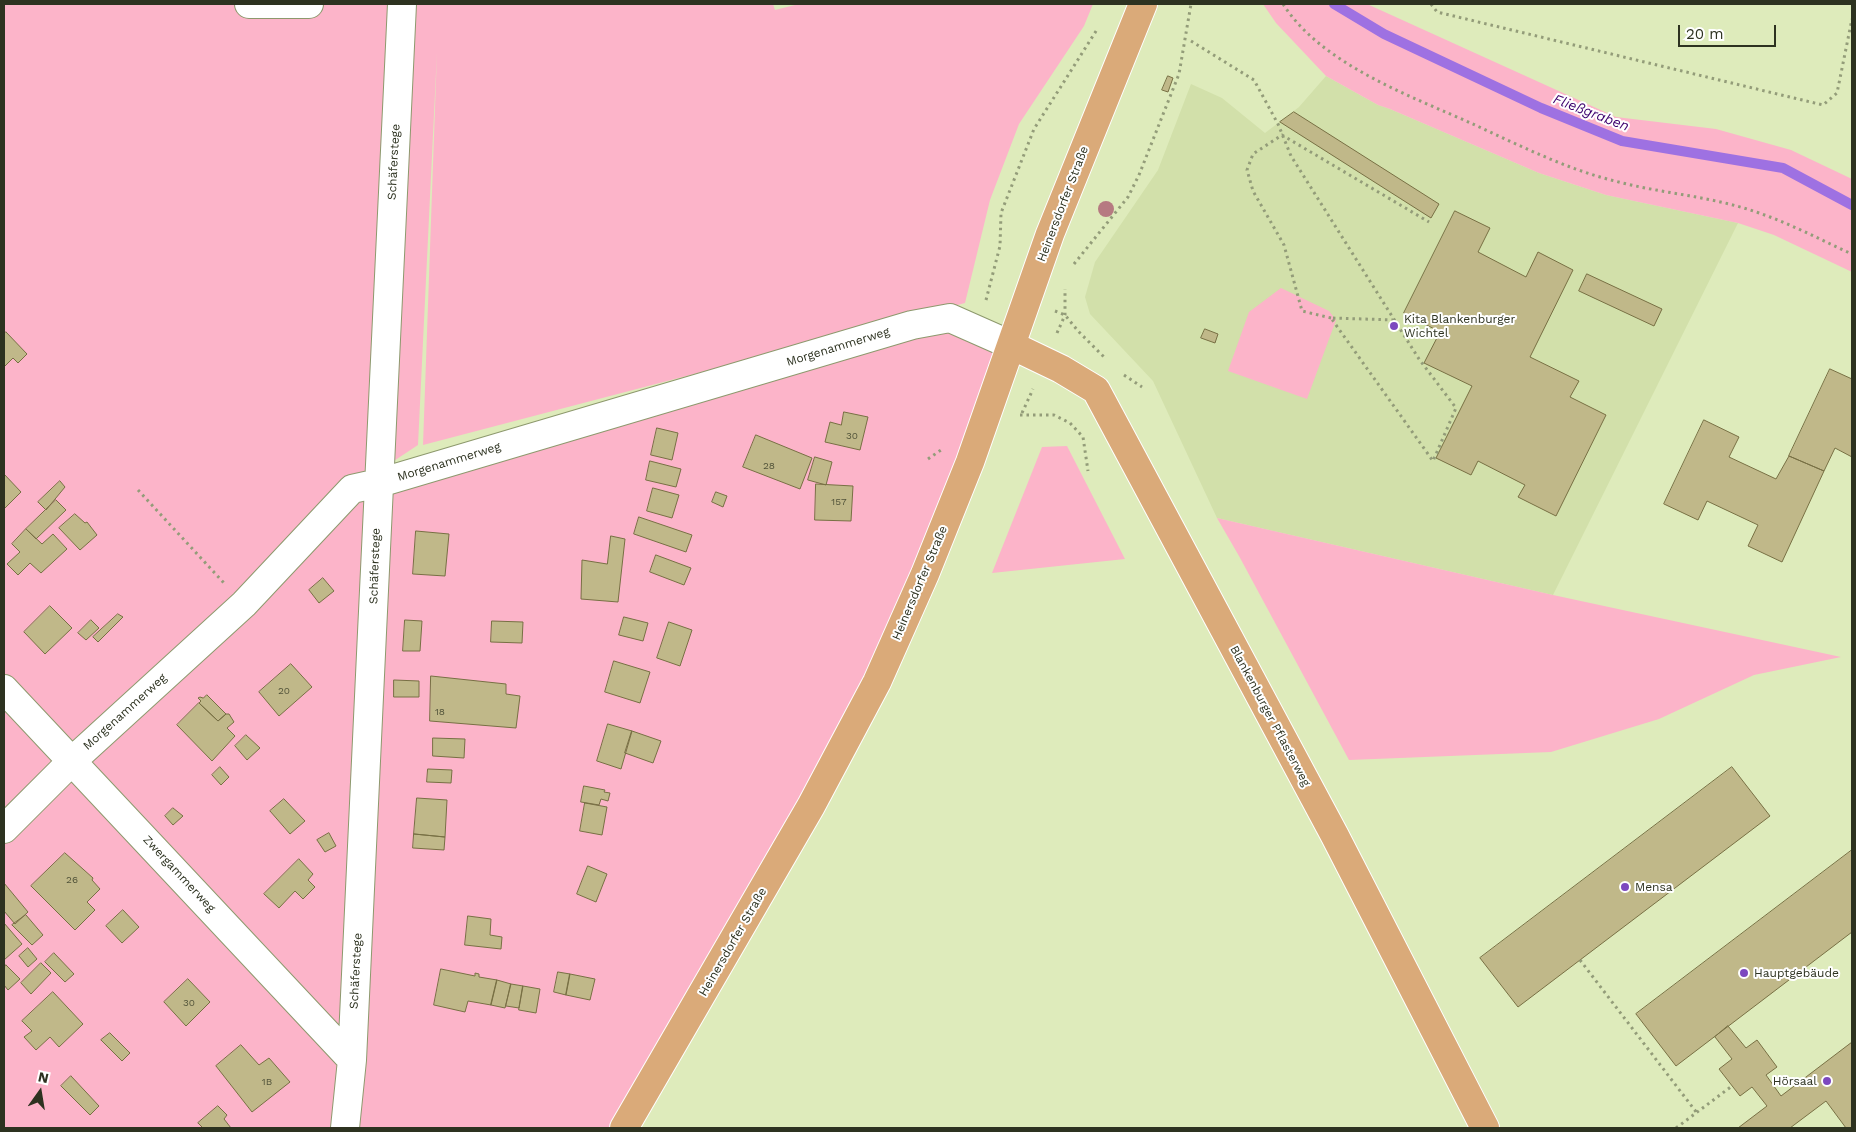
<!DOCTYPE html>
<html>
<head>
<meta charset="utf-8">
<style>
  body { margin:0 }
  #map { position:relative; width:1856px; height:1132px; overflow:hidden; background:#deebbb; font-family:"Work Sans",sans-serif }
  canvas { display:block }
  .frame { position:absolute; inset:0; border:5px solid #2d3220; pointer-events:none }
  .north { position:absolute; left:15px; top:1067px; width:50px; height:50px; -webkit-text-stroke:4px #fff; paint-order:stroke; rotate:13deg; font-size:14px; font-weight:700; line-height:20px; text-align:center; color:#2d3220 }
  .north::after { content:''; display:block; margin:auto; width:18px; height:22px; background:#2d3220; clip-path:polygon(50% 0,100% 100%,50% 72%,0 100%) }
  .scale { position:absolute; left:1678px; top:25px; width:98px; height:22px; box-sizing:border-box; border:2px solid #2d3220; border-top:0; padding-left:6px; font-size:15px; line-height:18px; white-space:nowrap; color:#2d3220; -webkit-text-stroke:4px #fff; paint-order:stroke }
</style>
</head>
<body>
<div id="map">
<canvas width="1856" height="1132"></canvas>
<div class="frame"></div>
<div class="north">N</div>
<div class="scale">20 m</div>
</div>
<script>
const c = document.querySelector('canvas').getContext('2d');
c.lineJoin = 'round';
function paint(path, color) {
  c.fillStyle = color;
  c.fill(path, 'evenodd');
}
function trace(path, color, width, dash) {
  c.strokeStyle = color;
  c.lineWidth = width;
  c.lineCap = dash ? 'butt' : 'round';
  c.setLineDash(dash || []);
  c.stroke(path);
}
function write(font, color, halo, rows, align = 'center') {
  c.font = font + ' "Work Sans",sans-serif';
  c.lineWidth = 4;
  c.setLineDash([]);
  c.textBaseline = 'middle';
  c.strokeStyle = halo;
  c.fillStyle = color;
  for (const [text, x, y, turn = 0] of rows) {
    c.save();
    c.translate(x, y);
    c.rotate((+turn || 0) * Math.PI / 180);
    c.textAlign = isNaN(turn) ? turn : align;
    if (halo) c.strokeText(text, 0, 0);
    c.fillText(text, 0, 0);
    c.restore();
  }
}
paint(new Path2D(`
  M1326,76L1378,105L1390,109L1539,173L1606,195L1738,223L1553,595L1217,518L1153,381L1090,314L1085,297L1095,262L1158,170L1191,84L1222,98L1265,133L1299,107Z`), '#d2e0aa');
paint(new Path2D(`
  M4,4H773L775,10L799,4H1093L1084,26L1019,124L990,200L965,303L423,445L437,52L418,445L353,488L912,325L1011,345L925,574L624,1128H4Z
  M1263,4H1367L1616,117L1716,129L1791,150L1852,179V272L1774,235L1738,223L1606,195L1539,173L1390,109L1378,105L1326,76L1276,23Z
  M1281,288L1329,311L1336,320L1307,399L1228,371L1249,312Z
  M1067,446L1125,559L992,573L1042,447Z
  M1217,518L1553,595L1841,657L1754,675L1659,719L1551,752L1349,760L1239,556Z`), '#fcb4c9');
trace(new Path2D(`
  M1334,4L1384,34L1541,108L1622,141L1783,168L1852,205`), '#9e71e2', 10);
const building = new Path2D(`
  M1168,76L1173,78L1168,92L1162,90Z
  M1294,112L1439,204L1431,218L1280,122Z
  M1455,211L1490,228L1478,252L1526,277L1538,252L1573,270L1530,357L1579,381L1570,397L1606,415L1556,516L1518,497L1525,485L1478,461L1471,475L1436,458L1472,386L1424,363L1440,332L1404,313Z
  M1587,274L1662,309L1654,326L1579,291Z
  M1205,329L1218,334L1215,343L1201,338Z
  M6,332L27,354L18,363L13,358L4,367V334Z
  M1830,369L1852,379V457L1835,448L1824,471L1789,456Z
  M844,412L868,417L860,450L825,442L830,422L841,425Z
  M1704,420L1739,437L1729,457L1776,479L1789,456L1824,471L1782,562L1748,546L1758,525L1707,501L1698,520L1664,504Z
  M657,428L678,433L672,460L651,455Z
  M756,435L812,458L800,489L743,467Z
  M815,457L832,462L826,485L808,480Z
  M650,461L681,469L676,487L646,480Z
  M4,474L21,492L4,509Z
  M60,481L65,487L46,510L38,502Z
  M816,484L853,486L851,521L815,520Z
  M653,488L679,495L672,518L647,511Z
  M716,492L727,496L723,507L712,502Z
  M56,500L66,510L36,539L26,529Z
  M75,514L85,523L87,522L97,535L80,550L59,528Z
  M639,517L692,535L686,552L634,534Z
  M26,529L42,544L53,534L67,549L41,573L30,563L18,575L7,564L20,552L12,544Z
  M416,531L449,534L445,576L413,574Z
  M611,536L625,539L618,602L581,599L582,560L607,564Z
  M656,555L691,568L684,585L650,572Z
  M323,578L334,591L319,603L309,590Z
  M50,606L72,628L45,654L24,632Z
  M118,614L123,617L98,642L93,637Z
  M624,617L648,623L643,641L619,635Z
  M91,620L99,628L86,640L78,633Z
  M405,620L422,621L420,651H403Z
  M492,621L523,622L522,643L491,642Z
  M669,622L692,630L680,666L657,658Z
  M614,661L650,672L640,703L605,692Z
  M291,664L312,687L279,716L259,692Z
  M431,676L506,684V694L520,696L516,728L430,721Z
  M394,680L419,681V697H394Z
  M207,695L226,714L218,721L199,703L201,701L198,698L200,697L203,698Z
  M199,703L218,721L226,714H229L234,722L227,728L235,736L212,761L177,725Z
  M608,724L632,731L621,769L597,761Z
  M632,731L661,741L653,763L625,753Z
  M246,735L260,748L247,760L235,746Z
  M433,738L465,739L464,758L433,756Z
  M220,767L229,777L221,785L212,775Z
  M1732,767L1770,816L1518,1007L1480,958Z
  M428,769L452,770L451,783L427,782Z
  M584,786L605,790L604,792L610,793L608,801L601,799L599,805L581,802Z
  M417,798L447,800L445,837L414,834Z
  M284,799L305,821L290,834L270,811Z
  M585,803L607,807L602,835L580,831Z
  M173,808L183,816L173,825L165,816Z
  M329,833L336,846L325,852L317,840Z
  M414,834L445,837L444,850L413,848Z
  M1852,850V932L1676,1066L1636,1014Z
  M65,853L93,878L92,880L100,889L87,902L95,910L75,930L31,886Z
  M299,859L313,874L308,880L315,887L303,899L295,891L279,908L264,894Z
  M588,866L607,874L596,902L577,894Z
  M4,883L28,912L15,924L4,911Z
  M123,910L139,927L122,943L106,926Z
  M26,915L43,935L32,945L12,925Z
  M468,916L491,919L490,935L502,937L501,949L465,945Z
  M4,923L22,944L4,960Z
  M28,948L37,959L28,967L19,956Z
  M54,953L74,974L65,982L45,962Z
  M41,963L51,973L31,994L21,983Z
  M6,965L20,979L8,990L4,985V968Z
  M441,969L475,976V973L479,974V977L497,980L491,1005L468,1001L465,1012L434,1005Z
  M558,972L570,974L566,995L554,992Z
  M570,974L595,979L590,1000L566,995Z
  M188,979L210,1002L186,1026L164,1002Z
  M497,980L511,984L505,1008L491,1005Z
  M511,984L523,986L519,1008L506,1006Z
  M523,986L540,989L536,1013L519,1010Z
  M53,992L83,1024L59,1047L50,1037L36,1050L24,1037L32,1031L22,1021Z
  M1728,1026L1746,1048L1757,1040L1777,1067L1766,1075L1781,1096L1852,1042V1128H1846L1826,1101L1790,1128H1738L1767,1106L1752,1087L1740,1096L1719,1069L1732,1059L1715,1037Z
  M110,1033L130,1053L122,1061L101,1040Z
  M241,1045L259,1065L269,1058L290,1082L252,1112L216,1066Z
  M71,1076L99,1106L90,1115L61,1086Z
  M218,1106L227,1115L224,1119L231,1128H203L198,1123Z`);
paint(building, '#c0b889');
trace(building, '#787044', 1);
const minor = new Path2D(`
  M249,4H309
  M4,689L352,1060
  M4,829L72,761L244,604L352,489L379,483L912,325L950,318L1011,345
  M345,1128L352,1060C369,708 384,356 402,4`);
const major = new Path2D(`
  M1011,345L1061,369L1096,390L1335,836L1485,1128
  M624,1128L811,806L877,682L925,574L970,462L1050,234L1143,4`);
trace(minor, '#8d996d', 30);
trace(major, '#fff', 30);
trace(new Path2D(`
  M1283,4C1322,65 1411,96 1475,125C1521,146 1566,169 1615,181C1663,194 1712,196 1759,213C1791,224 1821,240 1852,254
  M1431,4L1437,12L1823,105L1837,93L1852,19
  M1191,41L1254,80L1278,124L1291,156L1419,359L1456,408L1433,461L1331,318L1395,320
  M1074,264L1128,197L1139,175L1179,74L1191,4
  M986,300L1000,246L1001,213L1034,129L1098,28
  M1055,311L1065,315L1078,331L1104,357
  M1331,318L1302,311L1284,245L1253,191L1247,170L1253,154L1282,135L1429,222
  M1057,333L1065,315V289
  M1124,375L1142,387
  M1022,413L1033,389
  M1020,415H1054L1070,423L1083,437L1088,471
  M928,459L941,450
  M138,490L224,583
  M1580,960L1697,1113
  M1676,1128L1732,1086`), '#939c79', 3, [2.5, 4]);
trace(minor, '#fff', 28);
trace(major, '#daaa79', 28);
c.fillStyle = '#b67a81';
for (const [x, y] of [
  [1106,209]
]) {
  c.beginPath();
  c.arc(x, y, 8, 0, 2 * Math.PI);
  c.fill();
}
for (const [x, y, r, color] of [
  [1394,326,5,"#7c48bf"],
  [1625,887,5,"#7c48bf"],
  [1744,973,5,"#7c48bf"],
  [1827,1081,5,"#7c48bf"]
]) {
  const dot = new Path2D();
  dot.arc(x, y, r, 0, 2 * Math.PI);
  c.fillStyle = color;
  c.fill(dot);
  trace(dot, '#fff', 2);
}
write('10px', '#52543a', null, [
  ["30",852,436],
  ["28",769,466],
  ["157",839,502],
  ["20",284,691],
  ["18",440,712],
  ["26",72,880],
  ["30",189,1003],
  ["1B",267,1082]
]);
write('12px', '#2d3220', '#fff', [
  ["Schäferstege",394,162,-87],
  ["Heinersdorfer Straße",1063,204,-69],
  ["Morgenammerweg",838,347,-17],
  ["Morgenammerweg",449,462,-17],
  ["Schäferstege",375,566,-88],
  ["Heinersdorfer Straße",920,583,-67],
  ["Morgenammerweg",125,712,-42],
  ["Blankenburger Pflasterweg",1270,716,62],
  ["Zwergammerweg",179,874,47],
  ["Heinersdorfer Straße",733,942,-60],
  ["Schäferstege",356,971,-87]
]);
write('12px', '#2d3220', '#fff', [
  ["Kita Blankenburger",1404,319],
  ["Wichtel",1404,333],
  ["Mensa",1635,887],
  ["Hauptgebäude",1754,973],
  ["Hörsaal",1817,1081,"right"]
], 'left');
write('italic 14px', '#3d016e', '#fff', [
  ["Fließgraben",1591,113,21]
]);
</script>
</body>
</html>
